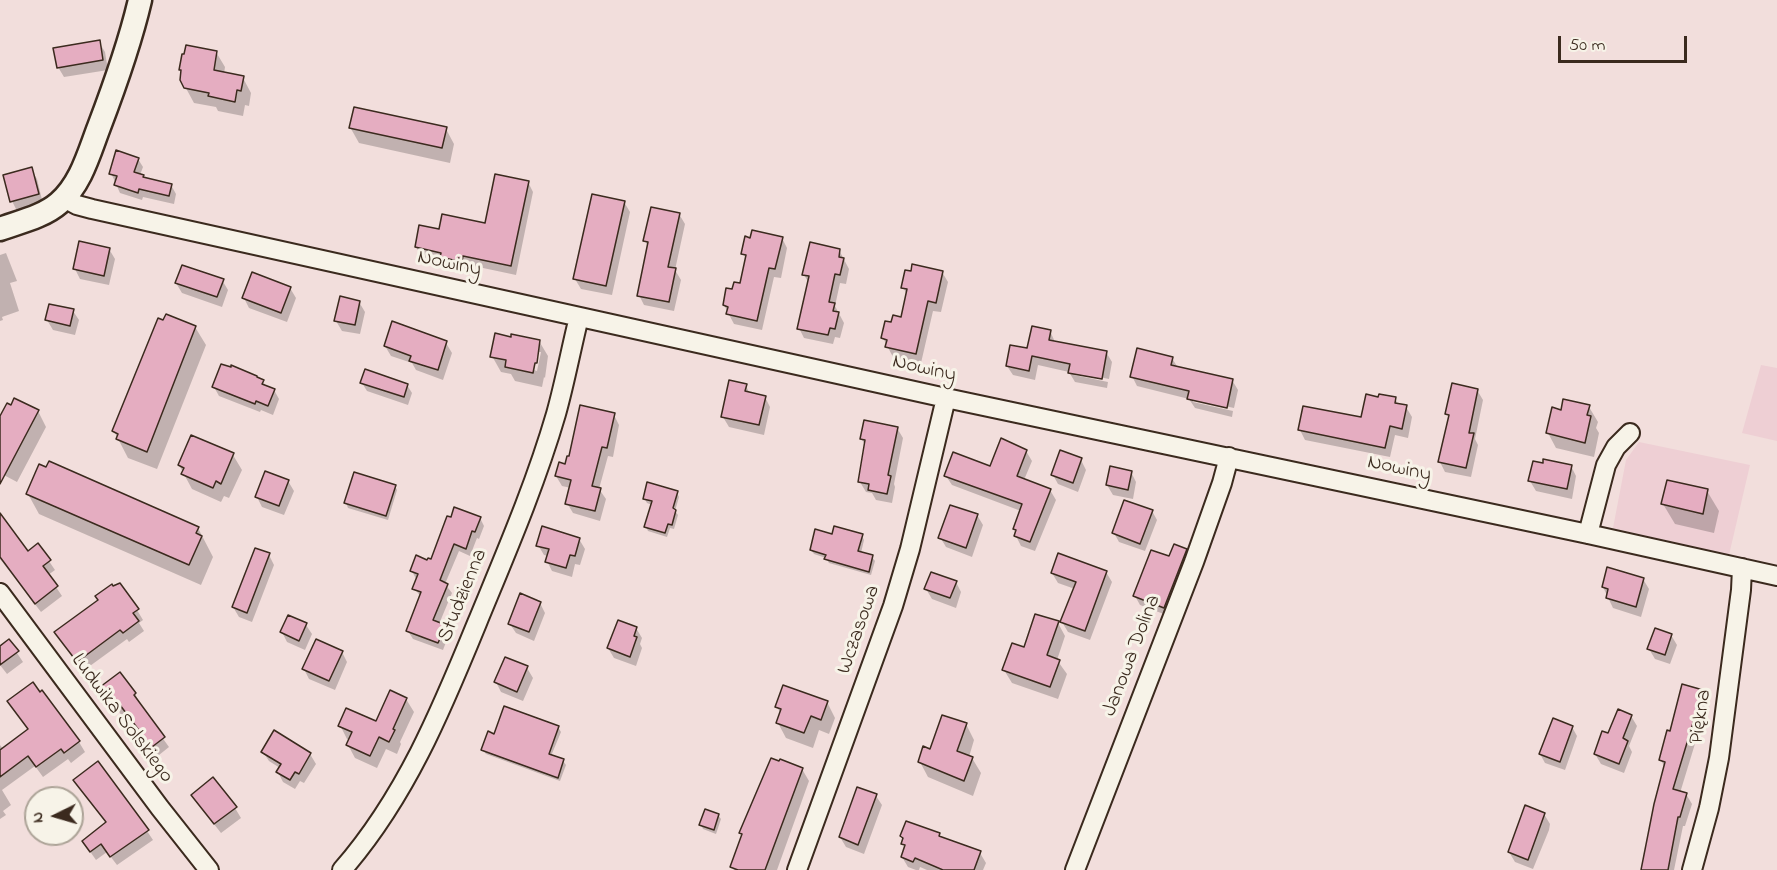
<!DOCTYPE html>
<html>
<head>
<meta charset="utf-8">
<style>
  body { margin:0 }
  #map { position:relative; width:1777px; height:870px; overflow:hidden; background:#f2dedc; font-family:"Indie Flower",sans-serif }
  canvas { display:block }
  .north { position:absolute; left:24px; top:786px; width:60px; height:60px; box-sizing:border-box; background:#f7f3e8; border:2px solid #aca397; border-radius:50%; rotate:265deg; font-size:16px; font-weight:700; line-height:24px; text-align:center; color:#3b2a1e }
  .north::after { content:''; display:block; margin:auto; width:21px; height:27px; background:#3b2a1e; clip-path:polygon(50% 0,100% 100%,50% 72%,0 100%) }
  .scale { position:absolute; left:1558px; top:36px; width:129px; height:27px; box-sizing:border-box; border:3px solid #3b2a1e; border-top:0; padding-left:8px; font-size:18px; line-height:21px; white-space:nowrap; color:#3b2a1e; -webkit-text-stroke:4px #f7f3e8; paint-order:stroke }
</style>
</head>
<body>
<div id="map">
<canvas width="1777" height="870"></canvas>
<div class="north">N</div>
<div class="scale">50 m</div>
</div>
<script>
const c = document.querySelector('canvas').getContext('2d');
c.lineJoin = 'round';
function paint(path, color) {
  c.fillStyle = color;
  c.fill(path, 'evenodd');
}
function trace(path, color, width, dash) {
  c.strokeStyle = color;
  c.lineWidth = width;
  c.lineCap = dash ? 'butt' : 'round';
  c.setLineDash(dash || []);
  c.stroke(path);
}
function write(font, color, halo, rows, align = 'center') {
  c.font = font + ' "Indie Flower",sans-serif';
  c.lineWidth = 6;
  c.setLineDash([]);
  c.textBaseline = 'middle';
  c.strokeStyle = halo;
  c.fillStyle = color;
  for (const [text, x, y, turn = 0] of rows) {
    c.save();
    c.translate(x, y);
    c.rotate((+turn || 0) * Math.PI / 180);
    c.textAlign = isNaN(turn) ? turn : align;
    if (halo) c.strokeText(text, 0, 0);
    c.fillText(text, 0, 0);
    c.restore();
  }
}
paint(new Path2D(`
  M1761,365L1777,368V441L1742,433Z
  M1639,442L1750,465L1729,555L1613,528L1626,460Z`), '#eecfd4');
paint(new Path2D(`
  M99,42L105,52L108,70L64,77L58,67Z
  M216,52L225,67L224,74L243,78L251,93L249,106L245,105L243,116L218,111L216,107L194,103L181,79L182,73L180,69Z
  M350,127L446,129L454,144L450,163L359,143Z
  M138,159L143,167L140,175L144,178L171,185L176,194L174,204L143,197L142,200L120,193L111,173Z
  M31,169L37,179L43,204L17,211L12,201Z
  M528,182L533,192L516,275L469,265L467,271L448,267L445,262L422,257L416,247L440,231L486,225Z
  M624,202L630,212L612,295L581,289L575,279Z
  M679,214L685,224L675,270L681,280L674,311L644,305L639,295L649,248L645,241Z
  M782,238L787,248L781,278L774,277L762,330L734,324L724,305L733,291L741,285L747,260L743,253Z
  M109,249L115,259L109,285L80,279L75,269Z
  M839,250L849,269L846,284L840,283L835,306L844,323L840,338L835,337L833,344L804,338L799,328L809,283L804,275Z
  M6,253L17,281L10,283L19,311L2,317L3,320L0,321V255Z
  M942,272L948,282L941,312L933,311L921,363L893,357L883,338L892,324L902,318L907,295L903,287L912,273Z
  M222,280L228,290L222,307L182,293L176,283Z
  M290,288L296,298L287,322L249,308L244,298Z
  M359,302L365,312L360,334L342,331L336,321Z
  M73,311L79,320L75,335L53,330L47,320Z
  M164,322L195,327L206,345L157,469L128,458L114,431Z
  M1050,331L1055,342L1106,352L1112,362L1109,379L1074,372V375L1108,382L1107,388L1075,382L1069,372L1038,365L1035,380L1013,375L1007,366Z
  M539,341L548,356L545,378L544,377L542,387L515,381L511,374L501,372L492,356ZM538,352H541L537,371L534,370Z
  M446,343L452,353L443,380L416,370L412,363L391,356L385,346Z
  M1172,358L1178,368L1232,380L1238,390L1234,408L1193,399V402L1233,411L1232,417L1195,408L1189,399L1137,386L1132,376Z
  M263,381L266,387L274,390L279,399L273,415L261,410L260,412L219,396L214,387Z
  M362,383L407,385L412,393L408,405L367,391Z
  M746,386L750,394L765,397L770,407L764,435L729,427L723,417Z
  M1477,390L1483,400L1475,439L1478,445L1471,477L1445,472L1440,462L1449,418L1447,414Z
  M1379,398L1395,399L1399,405L1406,407L1412,417L1408,438L1395,435L1390,457L1305,440L1300,430L1362,419Z
  M1589,407L1598,422L1596,428L1599,433L1594,457L1556,448L1548,433L1562,411Z
  M38,411L46,427L17,482L0,473V420Z
  M614,415L619,425L613,457L608,456L599,489L606,499L600,521L573,513L567,503L571,488L562,486L556,476Z
  M897,428L903,438L894,484L895,487L892,503L876,500L872,493L866,492L860,482L866,447L861,438Z
  M1026,451L1032,461L1024,480L1050,490L1056,500L1035,551L1021,546L1016,536L1017,532L1015,529L1021,511L952,485L946,476L991,468Z
  M233,455L242,470L229,498L224,496L221,502L192,489L179,465Z
  M1081,460L1086,470L1078,492L1058,484L1053,475Z
  M1571,466L1576,476L1572,499L1536,491L1530,481Z
  M1131,472L1136,482L1133,499L1113,495L1107,485Z
  M288,481L294,491L284,515L262,507L257,497Z
  M395,486L397,490L388,520L348,508L346,503Z
  M1707,491L1719,511L1714,533L1675,524L1663,504Z
  M677,493L679,497L675,511L678,515L674,529L670,528L667,537L648,531L646,527L652,505L647,503L644,498Z
  M28,494L198,528L213,557L201,585L39,514Z
  M1152,511L1157,520L1145,551L1119,542L1114,533Z
  M0,515L28,553L38,545L55,570L48,575L62,596L41,612L0,559Z
  M977,515L983,525L972,557L946,547L940,537Z
  M480,518L484,526L479,539L477,538L470,556L459,551L445,584L452,593L439,624L445,626L449,634L443,650L413,639L408,631L421,597L414,588L416,579L412,571L432,561Z
  M833,535L862,536L864,540L861,553L872,557L875,561L871,575L829,563L826,558L814,554L811,550Z
  M579,539L585,549L580,565L575,564L572,577L552,571L547,561L548,556L544,555L538,545Z
  M1186,550L1191,559L1169,616L1140,605L1135,596L1170,558Z
  M269,555L274,565L252,622L239,617L233,607Z
  M1106,572L1112,582L1090,640L1068,632L1062,622L1075,589L1058,583L1052,573Z
  M1643,579L1649,589L1641,617L1613,608L1603,587Z
  M956,582L961,592L956,608L932,599L926,589Z
  M540,603L545,613L534,641L516,633L510,624Z
  M137,610L143,620L139,623L144,631L129,642L127,639L83,671L62,642Z
  M1058,623L1065,636L1057,660L1067,674L1058,699L1012,683L1004,670L1025,649Z
  M306,625L312,634L305,650L287,642L282,632Z
  M636,628L642,638L640,644L642,648L636,666L614,658L608,648Z
  M1671,635L1677,645L1670,664L1655,659L1649,649Z
  M9,641L23,662L7,674L0,665V648Z
  M342,652L347,662L335,690L309,679L304,669Z
  M527,668L533,678L523,701L501,692L496,682Z
  M102,687L135,694L140,703L138,704L169,747L154,759L141,741L139,730L127,713L122,716Z
  M1702,691L1708,701L1680,793L1686,794L1692,804L1685,826H1683L1674,870H1642L1665,768L1661,760L1671,733Z
  M406,699L414,712L400,742L401,744L397,754L386,749L377,768L355,758L348,745L350,740L347,739L340,725L377,723Z
  M9,702L79,742L85,752L71,763L68,759L43,777L35,766L2,790L11,805L3,811L6,815L0,819V745L3,749L29,730Z
  M827,702L835,718L829,734L819,730L813,748L786,738L778,723L781,714L777,707Z
  M1631,716L1637,726L1629,746L1632,752L1624,773L1601,764L1595,754Z
  M966,724L974,740L969,757L972,758L981,773L973,796L928,777L920,762L931,751Z
  M558,727L561,732L551,756L563,761L566,765L560,781L486,754L483,750L495,735Z
  M1572,727L1577,736L1565,770L1545,763L1540,754Z
  M275,732L310,754L316,764L304,783L300,781L295,789L283,782L278,772L280,768L269,761L263,752Z
  M802,769L809,781L777,870H734L732,867L743,837L741,833Z
  M80,789L147,831L153,840L117,865L107,852L96,860L89,850L107,824Z
  M876,796L882,805L864,854L846,847L840,837Z
  M199,805L235,808L241,818L221,833Z
  M1544,814L1550,824L1549,830L1533,869L1515,862L1509,852Z
  M718,815L721,819L716,834L703,829L701,825Z
  M939,834L941,838L980,853L986,863L983,870H927L920,867L919,870H916L908,867L902,857L905,848L901,836Z`), '#0003');
const building = new Path2D(`
  M100,40L103,60L57,68L53,48Z
  M186,45L217,51L214,70L244,76L241,91L237,90L235,102L208,96L209,93L184,88L180,80L181,70H179L182,54H184Z
  M354,107L447,127L442,148L349,128Z
  M116,150L139,158L134,172L144,175L143,177L172,184L169,196L139,189L138,193L114,185L117,176L109,174Z
  M32,167L39,194L10,202L3,175Z
  M495,174L529,181L511,266L463,256L462,262L440,257L441,253L415,247L419,225L439,229L442,214L485,223Z
  M592,194L625,201L606,286L573,279Z
  M651,207L680,213L668,267L676,268L669,302L637,296L648,242L643,241Z
  M752,230L783,237L775,269L769,268L757,321L726,314L728,307L723,305L726,288L732,289L734,282L740,283L746,255L741,254L745,236L750,238Z
  M79,241L110,248L104,276L73,269Z
  M810,242L840,249L839,257L844,258L840,275L835,274L829,302L835,303L833,311L839,312L835,329L830,328L828,335L797,329L809,276L802,275Z
  M912,264L943,271L936,303L928,301L916,354L885,347L887,340L881,338L885,321L891,322L893,315L901,317L907,289L901,288L905,270L911,271Z
  M182,265L224,279L217,297L175,283Z
  M252,272L291,287L281,313L242,298Z
  M340,296L360,301L355,325L334,321Z
  M49,304L74,309L70,326L45,320Z
  M166,314L196,326L147,452L116,439L118,434L112,431L158,318L163,320Z
  M392,321L447,341L438,370L409,361L411,356L384,346Z
  M1032,326L1051,330L1049,340L1107,351L1102,379L1068,373L1070,364L1032,356L1029,371L1006,366L1010,345L1027,348Z
  M495,333L511,337V334L540,340L537,363H535L533,373L505,367L506,360L490,357Z
  M1137,348L1173,357L1171,365L1233,379L1227,408L1187,399L1189,391L1130,377Z
  M221,364L231,367V365L257,376V377L264,380L262,384L275,389L268,406L256,401L255,404L212,387Z
  M365,369L408,384L404,397L360,383Z
  M729,380L747,384L745,391L766,396L759,425L721,417Z
  M1452,383L1478,389L1469,433H1474L1466,468L1438,462L1449,415L1445,414Z
  M1366,394L1378,397L1379,394L1396,397L1395,403L1407,405L1402,429L1390,426L1385,448L1298,430L1303,406L1361,417Z
  M14,398L39,410L0,484V416L7,403L11,405Z
  M1563,399L1590,405L1587,415L1591,416L1585,443L1546,433L1552,407L1561,410Z
  M580,405L615,413L607,448L602,447L592,486L601,488L595,511L565,504L571,480L555,476L559,462L565,464L567,456H569Z
  M864,420L898,427L888,475L891,476L887,494L868,490L869,484L858,482L865,440L860,439Z
  M191,435L234,453L221,484L216,481L213,488L181,474L184,468L178,465Z
  M1001,438L1027,450L1017,476L1051,489L1030,542L1014,536L1016,530L1013,529L1022,504L944,476L953,452L990,466Z
  M1060,450L1082,458L1073,483L1051,475Z
  M1543,459L1572,465L1567,489L1528,481L1533,461L1543,463Z
  M49,461L199,527L196,533L202,536L189,565L26,494L39,464L46,467Z
  M1110,466L1132,471L1128,490L1106,485Z
  M265,471L289,480L279,506L255,497Z
  M354,472L396,485L386,516L344,503Z
  M1667,480L1708,489L1703,514L1661,504Z
  M647,482L678,491L673,508L676,510L672,525L668,524L665,533L644,527L652,501L643,499Z
  M1124,500L1153,510L1140,544L1112,533Z
  M950,505L978,514L966,548L938,538Z
  M454,507L481,517L475,532L472,531L466,549L454,544L440,580L448,584L433,620L446,625L438,643L406,631L421,592L412,589L418,574L410,571L416,555L427,560L428,558L431,559L447,516L451,517Z
  M0,513L28,551L38,543L51,560L43,566L58,586L35,604L0,557Z
  M542,526L580,538L575,556L570,555L566,568L545,562L549,549L536,546Z
  M834,526L863,534L858,551L873,555L869,572L824,559L826,555L810,550L815,529L832,534Z
  M1174,544L1187,549L1164,608L1133,596L1151,550L1169,556Z
  M255,548L270,553L247,613L232,607Z
  M1058,553L1107,571L1085,631L1060,622L1076,582L1051,573Z
  M1607,567L1644,578L1636,607L1606,598L1608,589L1602,587Z
  M931,572L957,581L950,598L924,589Z
  M120,583L139,609L133,613L139,621L123,633L120,630L77,662L54,632L98,600L95,596L112,584L113,586Z
  M520,593L541,602L529,632L508,624Z
  M1035,614L1059,621L1047,655L1060,660L1050,687L1002,670L1012,643L1024,647Z
  M288,615L307,623L299,641L280,632Z
  M618,620L637,627L634,636L637,637L630,657L607,648Z
  M1655,628L1672,634L1665,655L1647,649Z
  M9,639L19,651L0,665V646Z
  M316,639L343,651L329,681L302,669Z
  M505,657L528,666L517,692L494,682Z
  M120,672L136,693L134,695L165,737L148,750L134,732L138,729L120,705L116,708L100,687Z
  M33,682L40,692L42,690L80,741L64,753L61,749L36,767L28,756L0,777V750L28,729L7,701Z
  M1682,684L1703,690L1673,789L1687,793L1680,817H1678L1668,870H1641L1654,804L1665,762L1659,760L1667,730L1670,731Z
  M783,685L828,701L821,720L811,716L804,733L776,723L781,709L775,707Z
  M390,690L407,698L393,729L395,730L389,742L379,737L370,756L346,745L352,732L338,726L346,708L376,721Z
  M504,706L559,726L549,754L564,759L558,778L481,750L488,731L494,734Z
  M1618,709L1632,715L1623,738L1628,741L1619,764L1594,754L1602,731L1608,733Z
  M942,715L967,723L957,751L973,757L964,781L918,762L923,746L930,749Z
  M1553,718L1573,726L1560,762L1539,754Z
  M274,730L311,753L299,774L295,772L290,780L276,772L281,764L261,752Z
  M771,758L779,761L780,759L803,768L765,870H738L730,867L742,834L739,833Z
  M98,761L149,830L110,857L101,844L90,852L82,841L106,822L73,780Z
  M213,777L237,807L214,824L191,795Z
  M857,787L877,794L858,845L839,837Z
  M1525,805L1545,813L1528,860L1508,852Z
  M705,809L719,814L714,830L699,825Z
  M906,821L940,833L939,836L981,851L974,870H943L915,858L913,862L901,857L905,845L901,844L903,838L900,836Z`);
paint(building, '#e5adc1');
trace(building, '#3b2a1e', 1.5);
const minor = new Path2D(`
  M64,198L77,205L92,209L946,398L1588,534L1777,576
  M1588,534L1606,465L1616,447L1630,433
  M0,593L160,808L209,870
  M342,870C405,798 441,711 477,623C505,555 535,486 556,414C565,382 571,349 579,317
  M797,870L893,606L910,549L946,398
  M1075,870L1194,562L1222,483L1229,457
  M1692,870L1709,808L1719,758L1741,590L1742,568`);
const tertiary = new Path2D(`
  M0,229C19,222 43,217 59,203C81,184 89,153 99,127C115,85 130,43 140,0`);
trace(minor, '#3b2a1e', 22);
trace(tertiary, '#3b2a1e', 27);
trace(minor, '#f7f3e8', 18);
trace(tertiary, '#f7f3e8', 22);
write('21px', '#3b2a1e', '#f7f3e8', [
  ["Nowiny",449,265,12],
  ["Nowiny",924,370,13],
  ["Nowiny",1399,470,12],
  ["Studzienna",464,596,-68],
  ["Wczasowa",860,630,-71],
  ["Janowa Dolina",1133,656,-69],
  ["Piękna",1702,717,-82],
  ["Ludwika Solskiego",121,719,53]
]);
</script>
</body>
</html>
